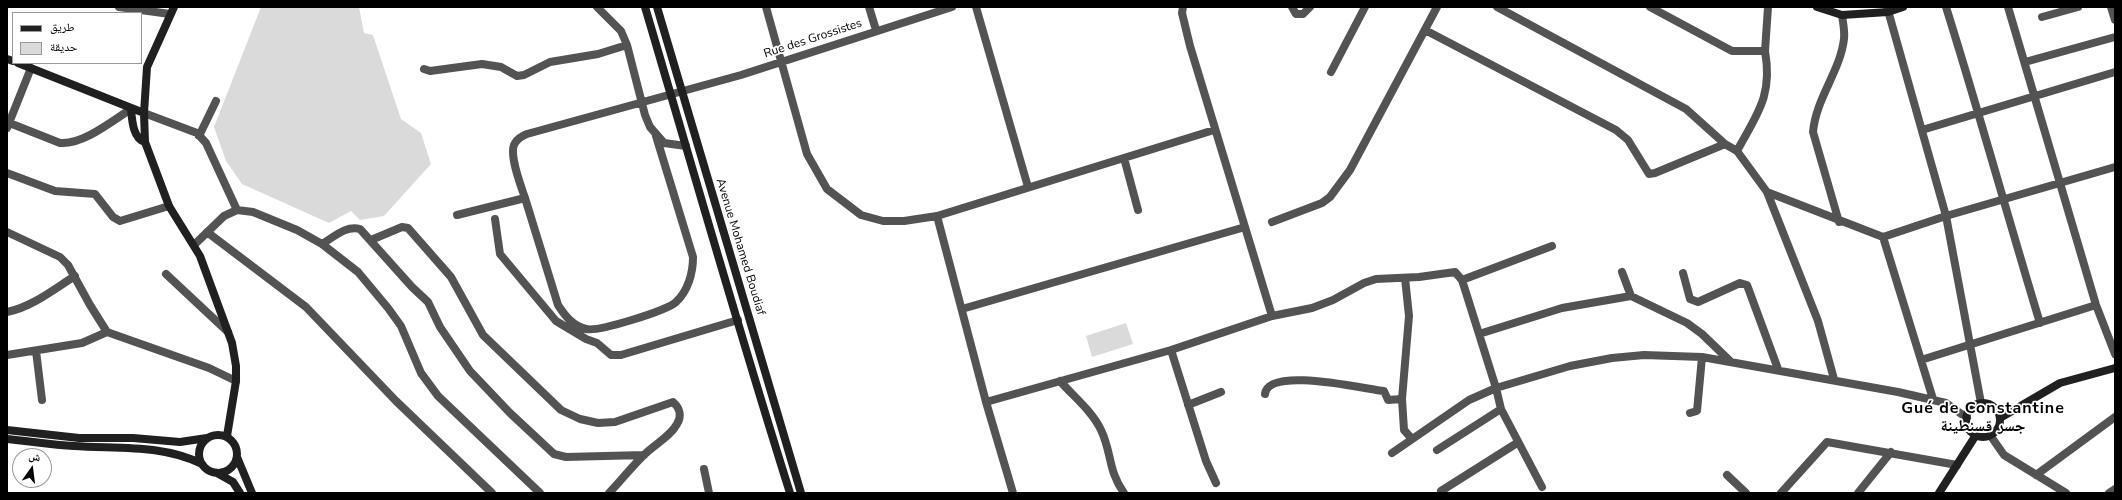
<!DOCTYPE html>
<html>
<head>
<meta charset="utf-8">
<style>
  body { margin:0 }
  #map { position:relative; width:2122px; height:500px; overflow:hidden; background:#fff; font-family:"Nunito Sans","Noto Naskh Arabic",sans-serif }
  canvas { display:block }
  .frame { position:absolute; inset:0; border:8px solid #000; pointer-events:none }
  .legend { position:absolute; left:12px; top:12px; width:130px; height:52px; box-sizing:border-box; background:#fff; border:1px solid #999; margin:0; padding:5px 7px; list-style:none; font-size:12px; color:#000 }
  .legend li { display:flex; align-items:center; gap:8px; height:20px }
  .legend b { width:20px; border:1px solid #999 }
  .north { position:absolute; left:12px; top:448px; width:40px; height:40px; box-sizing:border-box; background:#fff; border:1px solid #999; border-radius:50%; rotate:14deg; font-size:11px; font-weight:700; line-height:16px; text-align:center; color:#000 }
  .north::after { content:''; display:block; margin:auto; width:14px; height:18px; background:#000; clip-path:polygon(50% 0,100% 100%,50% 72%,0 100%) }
</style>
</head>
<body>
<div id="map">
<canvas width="2122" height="500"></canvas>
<div class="frame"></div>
<ul class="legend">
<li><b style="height:5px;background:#202020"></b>طريق</li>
<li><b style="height:11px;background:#dadada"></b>حديقة</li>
</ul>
<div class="north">ش</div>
</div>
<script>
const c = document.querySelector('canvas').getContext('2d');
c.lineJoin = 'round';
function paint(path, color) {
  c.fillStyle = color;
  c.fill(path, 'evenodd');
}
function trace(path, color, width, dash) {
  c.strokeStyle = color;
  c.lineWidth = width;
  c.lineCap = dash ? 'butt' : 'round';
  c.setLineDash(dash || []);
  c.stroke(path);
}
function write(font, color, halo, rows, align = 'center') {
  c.font = font + ' "Nunito Sans","Noto Naskh Arabic",sans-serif';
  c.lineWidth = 3.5;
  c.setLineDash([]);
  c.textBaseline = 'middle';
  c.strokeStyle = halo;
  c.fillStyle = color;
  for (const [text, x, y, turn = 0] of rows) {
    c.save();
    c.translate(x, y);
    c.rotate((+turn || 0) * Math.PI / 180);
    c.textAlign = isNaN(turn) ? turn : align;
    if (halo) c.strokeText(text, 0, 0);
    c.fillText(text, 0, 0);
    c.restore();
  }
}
paint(new Path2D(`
  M261,7H359L364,33L373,35L401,119L421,133L431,164L384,216L360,220L351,211L329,223L242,184L226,161L214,127Z
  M1126,323L1133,344L1092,357L1086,336Z`), '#dadada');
trace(new Path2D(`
  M119,7L170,14
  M597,7L621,31L627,45L645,115L650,127L664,143L686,146
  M766,7L807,154L827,189L861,215L883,221H904L937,216L1214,130
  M869,7L876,30
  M976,7L1028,187
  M1183,7L1182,13L1190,46L1272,316
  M1292,7L1296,14H1303L1310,7
  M1497,7L1686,109L1725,144L1737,151L1767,192L1818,321L1834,379
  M1650,7L1732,51H1765L1768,7
  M1887,7L1946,216L1981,403
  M1946,7C1979,112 2008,218 2040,323
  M2008,7L2096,305L2115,354
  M2111,7L2115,20
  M2042,17L2078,7
  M1425,30L1616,130L1628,140L1649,174L1655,173L1725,144
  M2025,62L2115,37
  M424,69L430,71L482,64L501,67L517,76L524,75L550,62L598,54L627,45
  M1331,72L1365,7
  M144,113L197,133L206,143L237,210
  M7,122L60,143C83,145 112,121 131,109
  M7,128L31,68
  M1922,130L2115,72
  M199,136L216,101
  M1737,151C1757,114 1773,96 1765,51
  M1124,158L1138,210
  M7,173L55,191L95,194L113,217L120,221L169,206
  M1767,192L1883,237L1946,216L2115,167
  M525,198L558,305C565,316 573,326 586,329C598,332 666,311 676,302C688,291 693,273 693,257L656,136
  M457,215L525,198C521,186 508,153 515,143C518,138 522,136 527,134L741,75L952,7
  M937,216L986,402L1013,493
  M495,219L500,254L556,321L586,339L597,343L611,355H621L738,320
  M1272,222L1322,203L1330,197L1350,170L1437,7
  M1839,222L1813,132C1816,98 1840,72 1844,39C1845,31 1843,23 1842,15
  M7,232L60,257L68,265L90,305L107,332L209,368L236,381
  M207,232L306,307L396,401L492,493
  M1883,237L1933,399
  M371,240L402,227L408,228L451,277L483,335L561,410L580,419L598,423L615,422L673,402C680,408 682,416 677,424C670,437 655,444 645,454C632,466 621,481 609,493
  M322,244C334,237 346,225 360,229L412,287L428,302L440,327L470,371L510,413L554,454L566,457L644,455
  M194,245L224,216L237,210L253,212L297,230L322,244L358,272L388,308L401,326L421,373L438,396L540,493
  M1622,272L1631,296L1687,323L1702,334L1730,361
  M1683,273L1690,299L1698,302L1740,283L1747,285L1778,369
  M166,274L228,332
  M1405,278L1409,316L1402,399L1404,430L1412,439
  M1462,280L1552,246
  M962,309L1245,227
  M7,312C32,307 54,289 75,276
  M1479,334L1562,308L1631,296
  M1171,350L1206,461L1216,483
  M36,351L42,400
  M7,355L82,343L107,332
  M1921,360L2096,305
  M1060,381C1074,397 1092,411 1101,430C1112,453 1108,471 1124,493
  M1265,394C1268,366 1364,389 1384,391L1388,400L1402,399
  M986,402L1171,350L1272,316L1312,308L1333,300L1364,283L1376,279L1419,277L1455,272L1462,280L1496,388L1501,409L1542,487
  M1188,405L1221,392
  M1690,413L1697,411L1702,357
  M1990,435L2004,455L2066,493
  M1437,450L1501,409
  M1392,453L1469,400L1496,388L1570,366L1612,358L1644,355L1702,357L1898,392L1946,403L1967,418
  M704,469L709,493
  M1727,475L1746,493
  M2036,475L2115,417
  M1441,491L1517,443
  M1781,493L1827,442L1957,465
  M1858,493L1891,452
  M2109,493L2115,489`), '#535353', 8);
trace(new Path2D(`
  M174,7L147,67L144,113L145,142L169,206L200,256L232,343L236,366V381L227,436
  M645,7C693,169 739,332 790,493
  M657,7L801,493
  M1817,7L1842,15L1888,12L1903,7
  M7,59L13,61
  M18,63L144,113
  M131,109C132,120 133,139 145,142
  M1966 420a17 17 0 1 1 34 0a17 17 0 1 1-34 0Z
  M2000,418L2060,383L2115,368
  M7,430L79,438H133L180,442L207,438
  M199 454a19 19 0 1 1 38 0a19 19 0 1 1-38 0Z
  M7,439C29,441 52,445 74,446C117,449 162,444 202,464
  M237,457L252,493
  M217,473L233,482L240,493
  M1939,493L1976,435`), '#202020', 8);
write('12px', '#000', '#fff', [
  ["Rue des Grossistes",813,39,-18],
  ["Avenue Mohamed Boudiaf",740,247,73]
]);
c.letterSpacing = '1px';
write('bold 16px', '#000', '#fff', [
  ["Gué de Constantine",1983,409],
  ["جسر قسنطينة",1983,427]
]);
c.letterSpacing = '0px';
</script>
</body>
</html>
